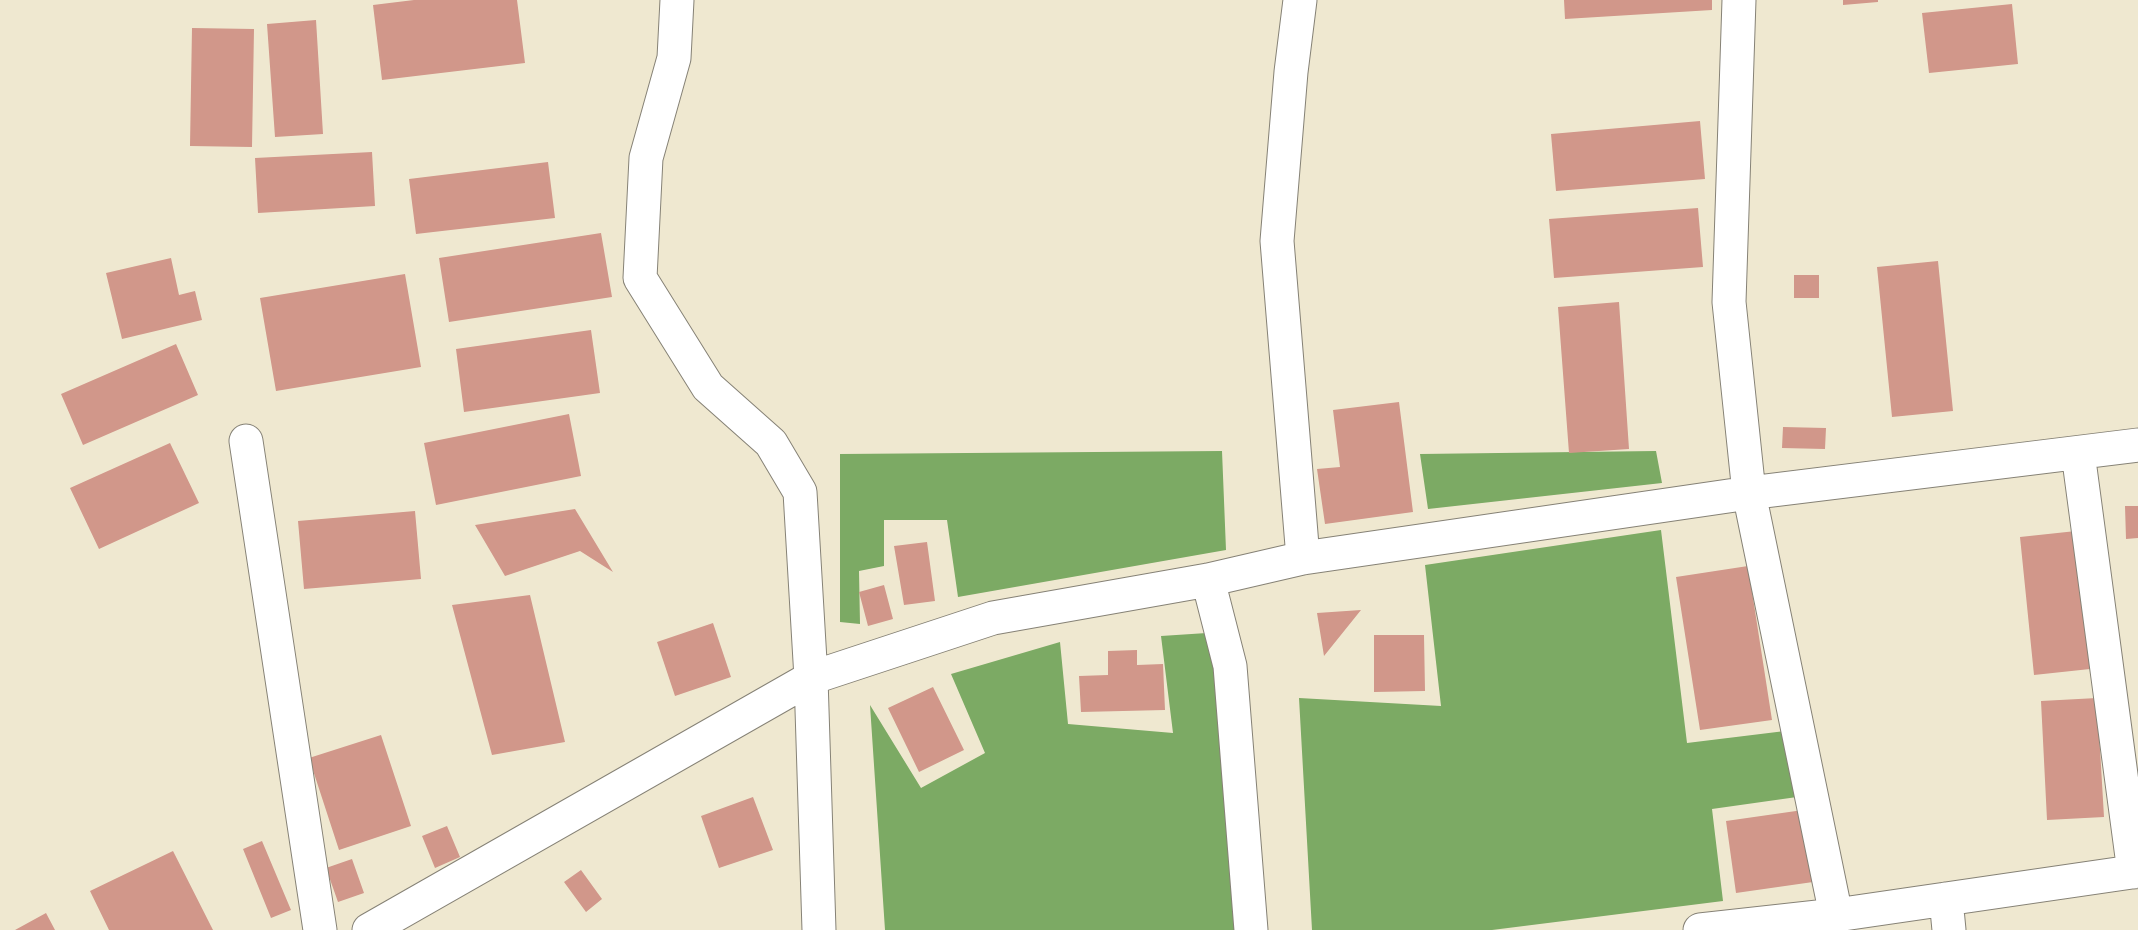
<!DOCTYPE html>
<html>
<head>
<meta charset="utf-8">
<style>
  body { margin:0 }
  canvas { display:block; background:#efe8d0 }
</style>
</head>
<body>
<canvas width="2138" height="930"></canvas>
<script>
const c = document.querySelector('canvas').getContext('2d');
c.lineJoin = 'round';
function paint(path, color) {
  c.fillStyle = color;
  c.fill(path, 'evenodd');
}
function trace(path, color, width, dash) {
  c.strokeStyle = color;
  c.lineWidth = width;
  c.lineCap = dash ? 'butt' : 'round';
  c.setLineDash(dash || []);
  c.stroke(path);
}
paint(new Path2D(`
  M1222,451L1226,550L958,597L947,520H884V566L859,571L860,624L840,622V454Z
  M1656,451L1662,483L1428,509L1420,454Z
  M1661,530L1687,743L1785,731L1797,797L1712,809L1723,901L1492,930H1312L1299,698L1441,706L1425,565Z
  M1222,632L1237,930H885L870,705L921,788L985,753L951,674L1060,642L1068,724L1173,733L1161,636Z`), '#7caa64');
paint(new Path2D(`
  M414,0H517L525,63L382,80L373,5Z
  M1564,0H1712V10L1565,19Z
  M1843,0H1878V2L1843,5Z
  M2012,4L2018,64L1929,73L1922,13Z
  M316,20L323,134L275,137L267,24Z
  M192,28L254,29L252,147L190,146Z
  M1700,121L1705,179L1556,191L1551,134Z
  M372,152L375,206L258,213L255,158Z
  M548,162L555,218L416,234L409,179Z
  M1698,208L1703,267L1554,278L1549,219Z
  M601,233L612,297L449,322L439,258Z
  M171,258L179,295L195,291L202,320L122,339L106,273Z
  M1938,261L1953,411L1892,417L1877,267Z
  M405,274L421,367L276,391L260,298Z
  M1794,275H1819V298H1794Z
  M1619,302L1629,449L1569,453L1558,307Z
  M591,330L600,393L464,412L456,349Z
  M176,344L198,395L83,445L61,394Z
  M1399,402L1413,512L1325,524L1317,469L1340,467L1333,410Z
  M569,414L581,476L436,505L424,443Z
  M1783,427L1826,428L1825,449L1782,448Z
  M170,443L199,503L99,549L70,488Z
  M2125,506H2138V538L2126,539Z
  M575,509L613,572L580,551L505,576L475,525Z
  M415,511L421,579L304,589L298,521Z
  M2076,531L2090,669L2034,675L2020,537Z
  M927,542L935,601L904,605L894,546Z
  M1748,566L1772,720L1700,730L1676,577Z
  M884,585L893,619L868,626L859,592Z
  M530,595L565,742L492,755L452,605Z
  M1361,610L1324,656L1317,613Z
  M713,623L731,677L675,696L657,642Z
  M1374,635H1424L1425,691L1374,692Z
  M1137,650V665L1163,664L1165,710L1081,712L1079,676L1108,675V651Z
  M933,687L964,750L919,772L888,708Z
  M2097,698L2104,817L2047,820L2041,701Z
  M381,735L411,826L339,850L309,758Z
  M753,797L773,850L719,868L701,816Z
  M1803,810L1813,882L1736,893L1726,821Z
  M447,826L460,857L435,868L422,836Z
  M262,841L291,910L271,918L243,849Z
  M173,851L213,930H109L90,891Z
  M352,859L364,893L338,902L326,868Z
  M581,870L602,899L586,912L564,882Z
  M46,913L55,930H15Z`), '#d1978a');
const minor = new Path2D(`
  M677,0L674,58L646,158L640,278L708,387L771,443L800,492L811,678L819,930
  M1300,0L1291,72L1277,241L1303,558
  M1739,0L1729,302L1749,493L1836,915
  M246,441L320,930
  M2078,453L2134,872
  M1208,580L1230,666L1251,930
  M1946,899L1949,930
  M369,930L811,678L993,618L1208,580L1303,558L1749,493L2138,445
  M1700,930L1836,915L2138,871`);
trace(minor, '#868276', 35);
trace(minor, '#fff', 33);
</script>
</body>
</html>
